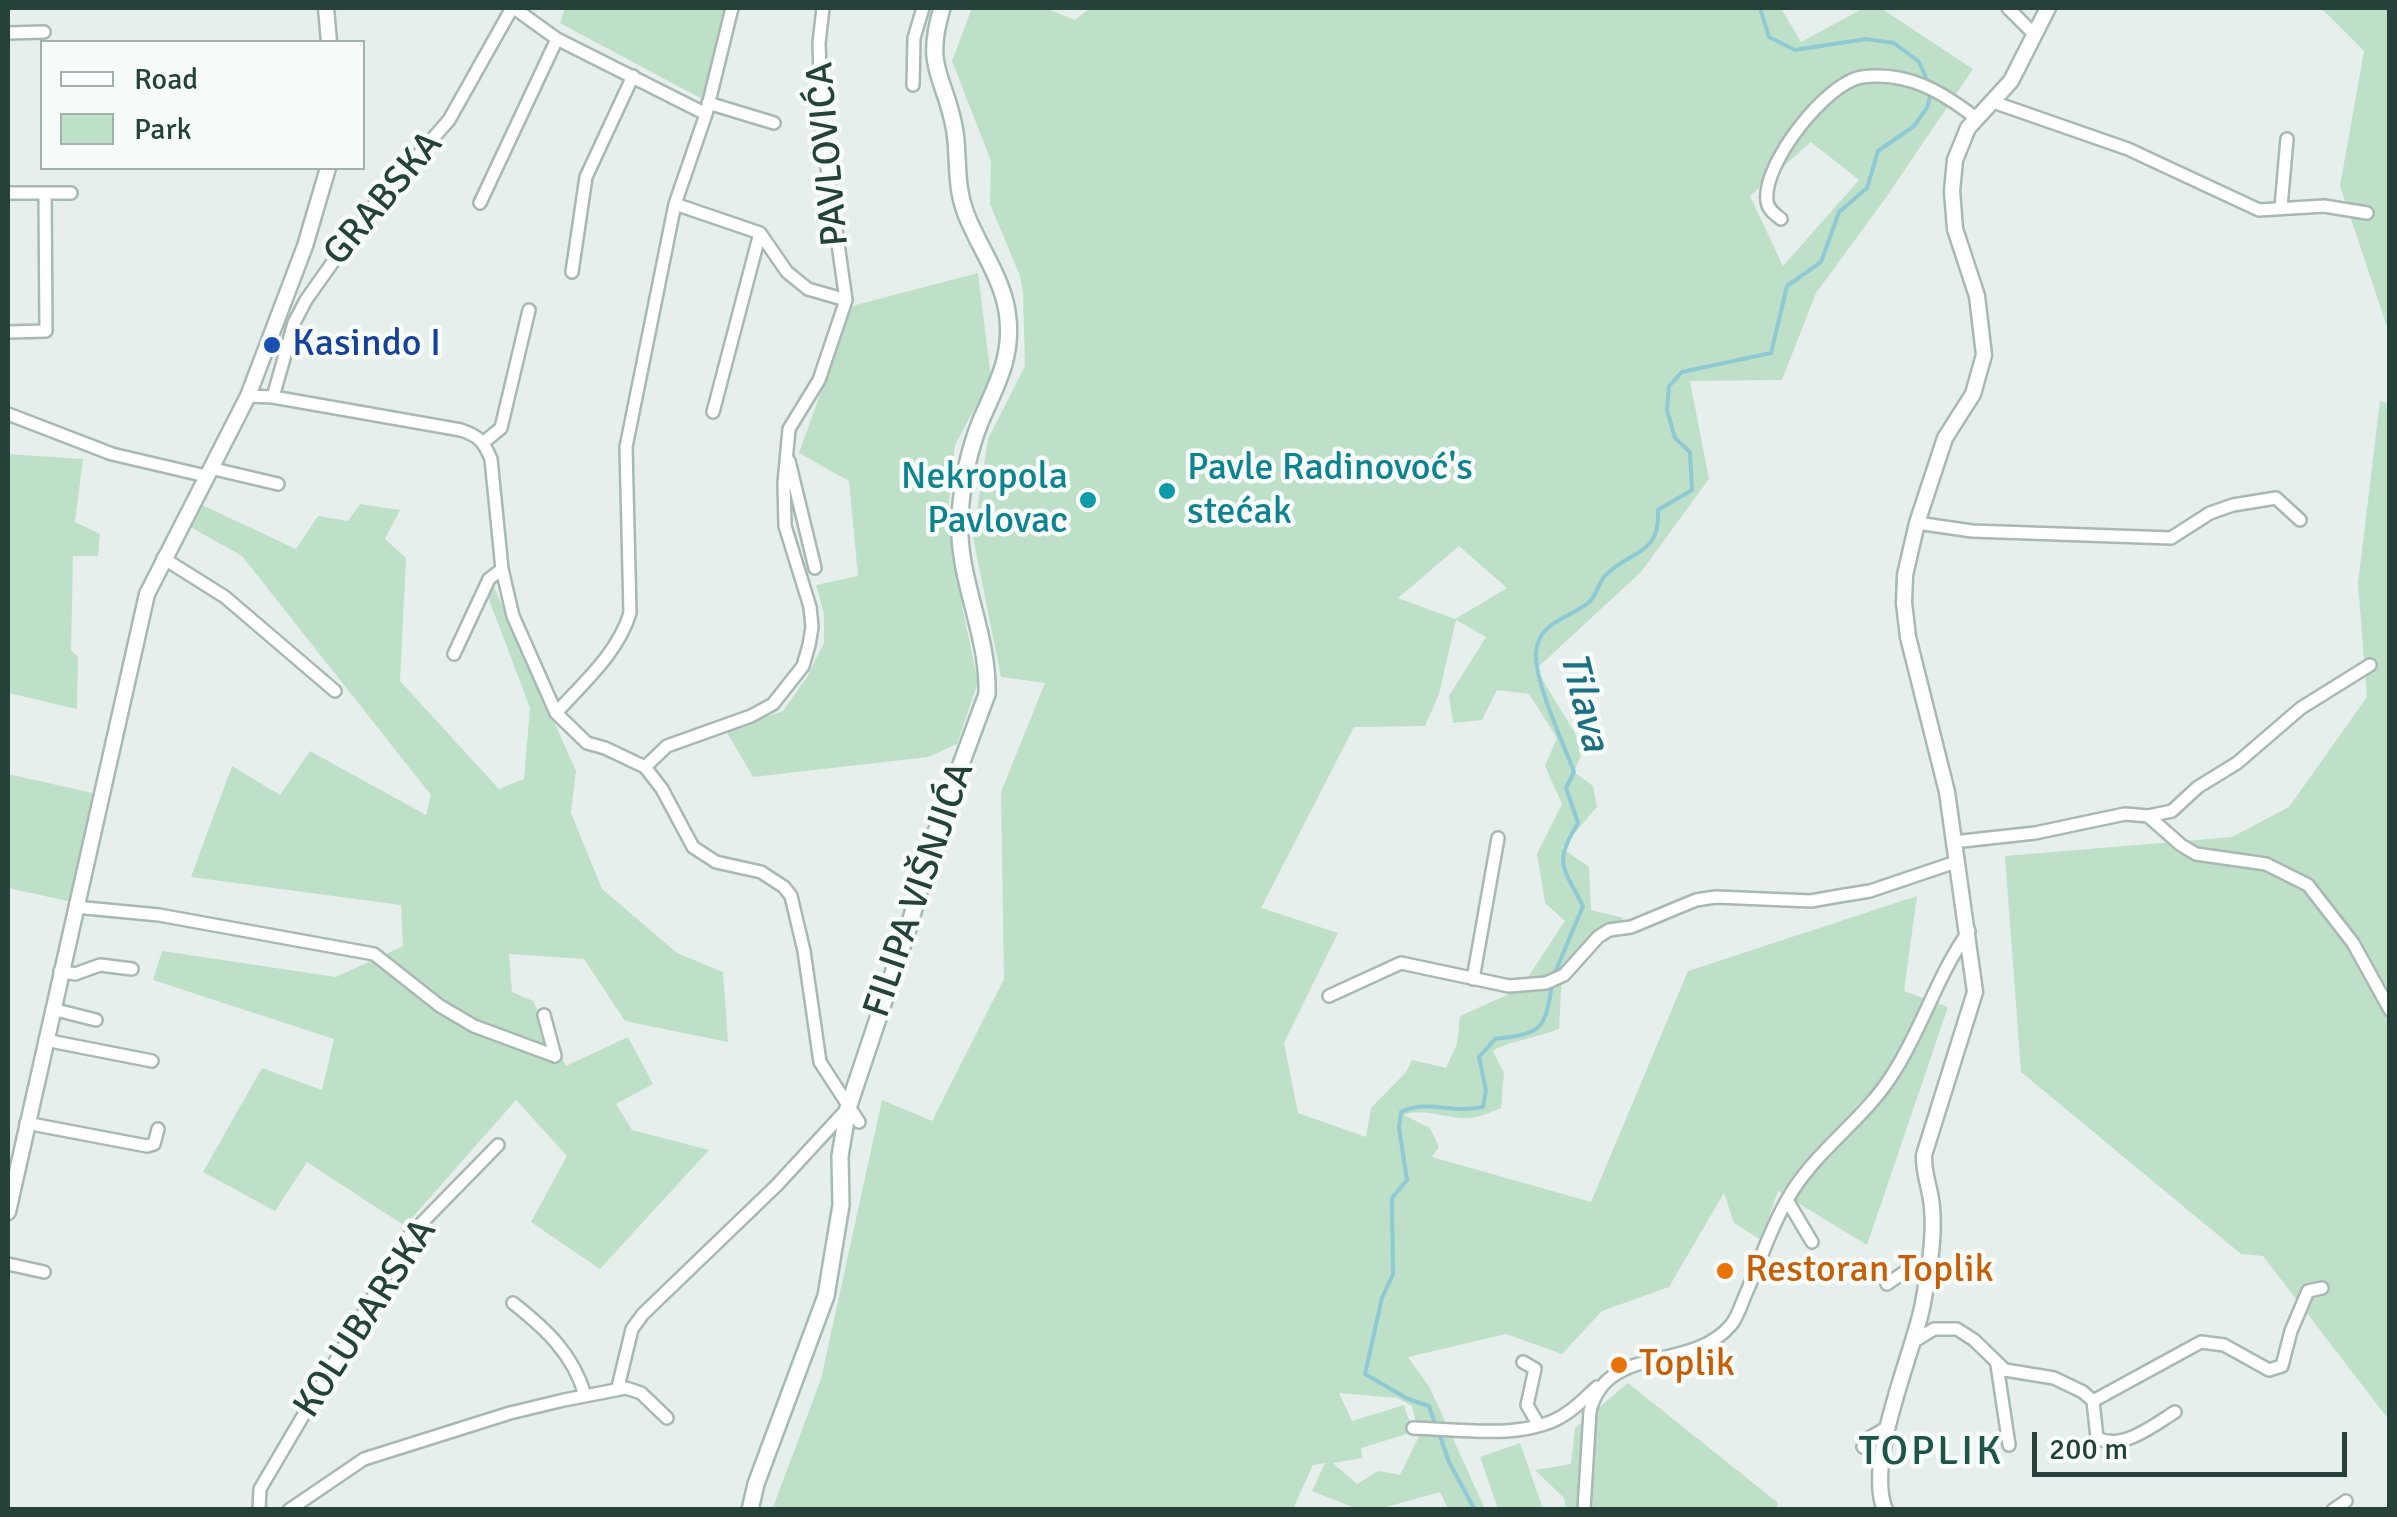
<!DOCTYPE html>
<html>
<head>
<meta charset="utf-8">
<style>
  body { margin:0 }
  #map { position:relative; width:2397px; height:1517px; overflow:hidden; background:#e6efeb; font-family:Signika,sans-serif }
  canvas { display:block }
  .frame { position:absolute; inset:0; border:10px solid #24423a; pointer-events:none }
  .legend { position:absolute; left:40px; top:40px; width:325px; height:130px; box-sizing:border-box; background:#f7fbf9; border:2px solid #a3b1ad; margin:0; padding:12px 18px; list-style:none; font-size:30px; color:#24423a }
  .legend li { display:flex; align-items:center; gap:20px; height:50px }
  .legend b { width:50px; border:2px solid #a3b1ad }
  .scale { position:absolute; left:2032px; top:1432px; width:315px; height:45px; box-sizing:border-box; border:5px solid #24423a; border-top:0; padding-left:12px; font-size:30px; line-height:35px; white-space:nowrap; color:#24423a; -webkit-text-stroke:8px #f7fbf9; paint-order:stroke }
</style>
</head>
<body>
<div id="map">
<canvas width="2397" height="1517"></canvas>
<div class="frame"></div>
<ul class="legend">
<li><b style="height:12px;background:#fff"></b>Road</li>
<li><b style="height:28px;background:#bfe0c8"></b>Park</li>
</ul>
<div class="scale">200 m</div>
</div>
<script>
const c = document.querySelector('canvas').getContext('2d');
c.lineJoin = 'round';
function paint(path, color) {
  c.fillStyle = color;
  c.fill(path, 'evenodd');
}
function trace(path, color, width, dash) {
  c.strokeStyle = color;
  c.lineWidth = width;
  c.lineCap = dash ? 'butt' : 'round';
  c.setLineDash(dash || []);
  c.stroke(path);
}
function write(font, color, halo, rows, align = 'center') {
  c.font = font + ' Signika,sans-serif';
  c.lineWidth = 9;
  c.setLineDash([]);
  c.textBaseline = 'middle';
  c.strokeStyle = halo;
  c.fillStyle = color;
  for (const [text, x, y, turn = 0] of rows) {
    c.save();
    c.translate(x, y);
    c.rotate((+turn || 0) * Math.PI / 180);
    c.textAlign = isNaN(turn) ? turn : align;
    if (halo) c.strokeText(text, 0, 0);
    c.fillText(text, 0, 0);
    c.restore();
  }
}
paint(new Path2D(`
  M565,8H726L702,99L560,23Z
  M972,8H1045L1075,20L1090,8H1781L1801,42L1864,8H1881L1973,69L1885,199L1816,293L1782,380L1690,381L1709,479L1641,572L1536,669L1584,748L1574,772L1593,786L1597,807L1562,848L1589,867L1591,910L1624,918L1562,974L1559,1029C1542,1036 1503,1043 1493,1051L1504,1073L1501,1108C1491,1112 1480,1117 1469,1118C1448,1120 1424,1107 1404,1115L1430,1128L1439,1147L1432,1157L1591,1202L1688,971L1917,896L1904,991L1948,1007L1867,1245L1778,1191L1761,1240L1734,1223L1724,1193L1669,1287L1602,1311L1562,1354L1506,1334L1408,1357L1430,1388L1485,1509H1448L1440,1492L1379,1509H1357L1312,1491L1325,1463L1313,1465L1293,1509L772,1510L821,1379L882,1100L932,1121L1004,979L1001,792L1045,683L1001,677L973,537L988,439L1025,366L1023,292L1020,276L990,204L991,161L952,61ZM1811,142L1859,180L1783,266L1750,196ZM1459,546L1507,588L1455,619L1398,598ZM1456,620L1486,637L1449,696L1453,723L1482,720L1497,690L1529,694L1557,738L1545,766L1562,804L1537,854L1545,903L1565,921L1520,989L1460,1016L1457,1044L1446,1068L1412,1060L1406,1072L1371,1108L1366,1137L1298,1113L1284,1043L1338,933L1261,908L1354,727L1425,726L1439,694ZM1339,1393L1397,1398L1412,1406L1419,1436L1400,1475L1378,1471L1357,1484L1333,1463L1362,1458L1361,1448L1413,1432L1404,1405L1352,1421Z
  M2321,8H2389V333L2340,186L2364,51Z
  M978,273L991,378L955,445L948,511L962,606L978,682L957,744L928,757L753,777L726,731L783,711L807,677L824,643V614L816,585L858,576L849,481L799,453L852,306Z
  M2380,401L2389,404V1420L2263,1256L2241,1254L2021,1072L2005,856L2232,837L2289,807L2367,697L2358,583Z
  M8,454L83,459L75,522L100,534L98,556H73L71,650L78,657L77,709L8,693Z
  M360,504L400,510L385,539L406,558L400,681L499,789L524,779L530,708L485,589L493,585L576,771L571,813L602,889L677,953L723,972L728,1042L625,1021L584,959L509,954L512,992L533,1001L566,1066L628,1037L653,1084L616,1104L632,1130L709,1150L600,1269L531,1222L567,1156L516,1100L405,1226L307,1162L275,1211L203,1172L262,1068L322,1090L334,1039L153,980L162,951L336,977L403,946L401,905L191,877L232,766L280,795L310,751L426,815L431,795L242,556L189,526L202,505L296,549L318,516L348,521Z
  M8,774L97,794L72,902L8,888Z
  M1628,1383L1777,1502L1778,1509H1566L1564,1498L1535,1470L1571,1464L1575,1428Z
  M1520,1443L1543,1509H1498L1480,1457Z`), '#bfe0c8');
trace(new Path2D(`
  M1760,8L1769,37L1795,50L1866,39L1894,43L1919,62L1929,84
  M1554,975L1583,906C1563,867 1553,863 1578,823L1566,788L1574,772C1563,742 1535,683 1536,654C1537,622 1568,619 1588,603C1596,597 1598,585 1604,577C1628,550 1661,557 1658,510L1692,490L1690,452L1675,438L1667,410L1669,386L1682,372L1771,353L1787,286L1821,262L1839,212L1867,188L1878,151L1914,126L1927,108L1931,93
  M1435,1424L1429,1406L1408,1399L1365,1374L1382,1298L1393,1274L1392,1198L1407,1180L1399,1128L1401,1112C1429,1099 1450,1114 1483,1107L1486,1090L1479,1057L1495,1039C1541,1033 1545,1032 1552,984
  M1439,1433L1449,1462L1475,1510`), '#8ec9d4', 4);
const minor = new Path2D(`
  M514,8L557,39L706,114
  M2008,8L2035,35
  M8,33L44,32
  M913,85L914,38L923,8
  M1993,102L2128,149L2259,210L2324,206L2367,213
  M708,103L774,123
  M8,193H71
  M480,203L557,39
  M675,204L760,233L787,272L808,289L846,300
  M2281,207L2287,139
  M1781,219C1775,214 1768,210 1767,201C1762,164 1827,82 1862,77C1908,71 1942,92 1976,118
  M572,272L586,177L633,76
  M8,332L46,331L45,193
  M248,396L273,397L461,430C479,436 484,442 491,459L502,569L513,616L556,713L587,743L605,748L645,767L662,789L693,847L716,862L761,872L784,887L791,896L804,951L820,1062L859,1122
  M273,397L294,323L306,300L369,211L449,120L512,8
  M713,412L760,233
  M8,414L112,454L206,476
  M484,442L501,428L529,310
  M789,461L815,568
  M210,468L278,484
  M1917,523L1972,531L2171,538L2210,513L2233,505L2276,498L2300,520
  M163,558L225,597L335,691
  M454,654L489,579L502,569
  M556,713C583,683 618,653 630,613L626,447L675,204L706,114L732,8
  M645,767L667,746L751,716L773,704L803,666L809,645L812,627L810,607L785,526L784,483L789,429L819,380L846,300L822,132L819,43L823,8
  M2148,816L2172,811L2198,787L2237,763L2301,708L2370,665
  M1953,842L2035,833L2125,814L2148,816L2181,845L2196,854L2266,864L2308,885L2353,943L2390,1010
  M75,907L159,915L374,954L440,1006L474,1026L555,1056L544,1015
  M60,971L75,974L100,965L132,969
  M1473,979L1498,838
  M1329,996L1401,963L1509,986L1546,983L1564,975L1598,937L1609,930L1631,927L1696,900L1716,897L1811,901L1839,896L1870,891L1956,862
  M52,1009L96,1020
  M45,1040L152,1061
  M26,1123L147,1146L154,1144L158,1129
  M1787,1200L1812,1242
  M8,1264L44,1272
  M1887,1284L1906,1271L1928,1265
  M513,1303C546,1329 573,1354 585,1395
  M1913,1342L1934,1329H1957L1974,1340L2005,1370L2054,1378L2083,1392L2093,1401L2201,1342L2224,1345L2269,1370L2282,1366L2291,1331L2308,1291L2322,1288
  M1523,1362L1535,1369L1527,1405L1538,1424
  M1997,1365L2009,1445
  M618,1387L632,1329L643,1314L777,1185L848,1108
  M2093,1401L2097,1438C2122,1451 2154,1425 2175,1412
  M1413,1428C1459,1429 1528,1441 1567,1413C1578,1406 1587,1396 1597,1387
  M1863,1447L1869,1438L1888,1427
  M259,1510L260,1489L409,1236L498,1145
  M289,1510L364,1459L510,1413L564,1400L626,1388L641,1393L667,1418
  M1584,1510L1590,1411C1608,1342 1689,1374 1731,1325C1737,1318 1741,1306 1744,1298C1759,1265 1769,1231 1787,1200C1814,1151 1865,1120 1894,1072C1923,1027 1937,975 1969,931
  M2333,1510L2346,1501`);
const tertiary = new Path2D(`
  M326,8L329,42
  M8,1212L147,594L248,396L305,246L328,168
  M1885,1510C1865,1462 1911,1359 1922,1308C1928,1277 1935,1239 1932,1208C1931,1189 1923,1174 1924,1155L1975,992L1947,792L1908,637L1904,603L1905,575L1917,523L1945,438L1973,394L1984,355L1977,296L1955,229L1952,191L1955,160L1968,128L2011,81L2048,8`);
const secondary = new Path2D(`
  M750,1510L756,1484L826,1296L841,1205L840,1156L848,1108L909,926L936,832L987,694C989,633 956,577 960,516C962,483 969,450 981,420C996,386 1012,358 1008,319C1005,281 979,248 966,214C955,186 959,161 955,132C946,76 923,71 942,8`);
trace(minor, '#a8b8b2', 16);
trace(tertiary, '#a8b8b2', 19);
trace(secondary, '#a4bbb3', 20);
trace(minor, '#fff', 11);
trace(tertiary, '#fff', 14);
trace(secondary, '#fff', 15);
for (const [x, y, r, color] of [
  [272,345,10,"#1a4fb4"],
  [1167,491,10,"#0f9aa8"],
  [1088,500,10,"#0f9aa8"],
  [1725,1271,10,"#e8710a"],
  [1619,1365,10,"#e8710a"]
]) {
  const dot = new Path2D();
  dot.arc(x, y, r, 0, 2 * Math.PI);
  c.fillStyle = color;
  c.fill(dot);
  trace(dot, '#f7fbf9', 4);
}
write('38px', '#24423a', '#f7fbf9', [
  ["PAVLOVIĆA",829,154,-95],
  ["GRABSKA",384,199,-50],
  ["FILIPA VIŠNJIĆA",920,890,-71],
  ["KOLUBARSKA",366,1319,-57]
]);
write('38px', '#164399', '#f7fbf9', [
  ["Kasindo I",292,345]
], 'left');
write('38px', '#0d838f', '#f7fbf9', [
  ["Pavle Radinovoć's",1187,469],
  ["stećak",1187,513],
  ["Nekropola",1068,478,"right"],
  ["Pavlovac",1068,522,"right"]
], 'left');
write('38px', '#c56008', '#f7fbf9', [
  ["Restoran Toplik",1745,1271],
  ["Toplik",1639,1365]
], 'left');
write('italic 40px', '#1c6f80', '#f7fbf9', [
  ["Tilava",1583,702,76]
]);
c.letterSpacing = '2.5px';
write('42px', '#1f5548', '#f7fbf9', [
  ["TOPLIK",1931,1453]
]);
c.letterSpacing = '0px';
</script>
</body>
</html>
